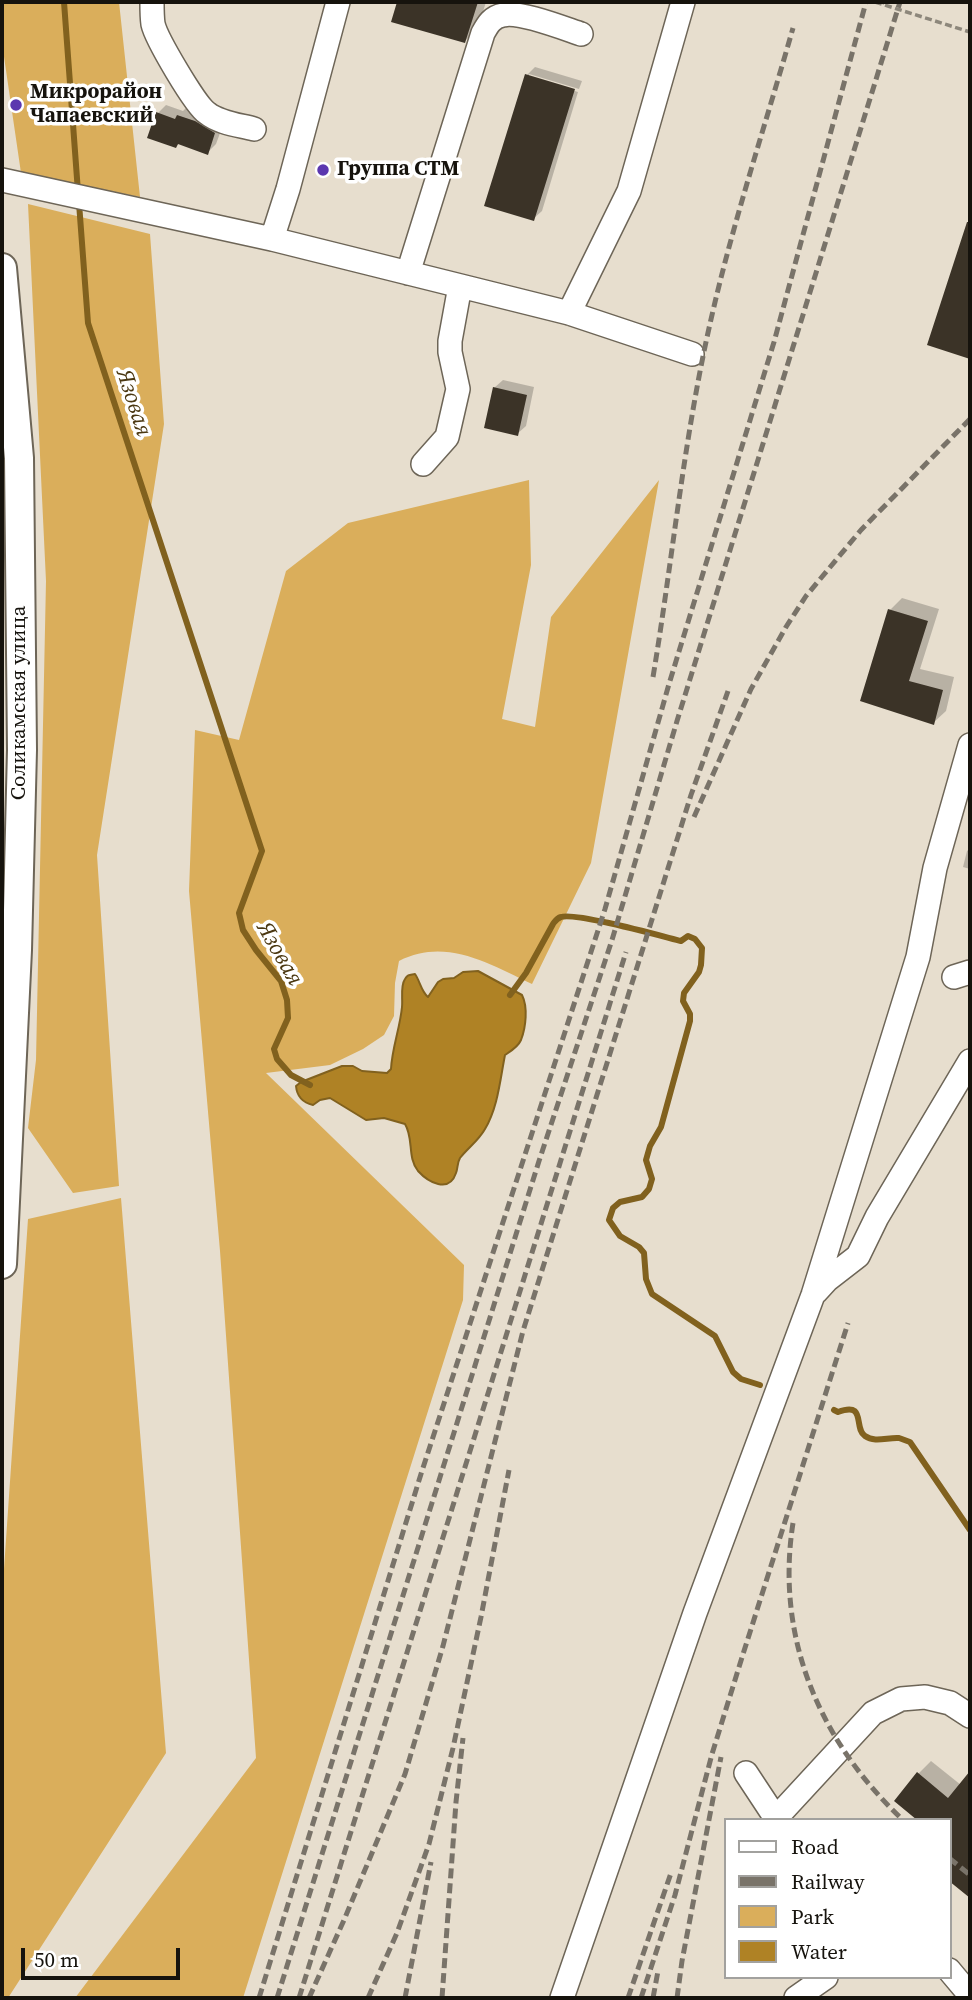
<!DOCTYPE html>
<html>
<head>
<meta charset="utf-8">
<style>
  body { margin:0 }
  #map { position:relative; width:972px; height:2000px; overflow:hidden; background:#e7dece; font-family:"Source Serif 4",serif }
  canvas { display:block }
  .frame { position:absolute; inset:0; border:4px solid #16130d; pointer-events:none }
  .legend { position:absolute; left:724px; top:1818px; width:228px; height:161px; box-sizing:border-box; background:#fff; border:2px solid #a2a19e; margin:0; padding:9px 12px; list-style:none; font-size:21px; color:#16130d }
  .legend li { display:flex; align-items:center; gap:14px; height:35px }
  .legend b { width:35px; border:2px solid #a2a19e }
  .scale { position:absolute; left:21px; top:1948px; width:159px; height:32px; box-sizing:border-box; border:4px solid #16130d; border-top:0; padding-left:9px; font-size:21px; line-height:24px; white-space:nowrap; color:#16130d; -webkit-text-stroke:5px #fff; paint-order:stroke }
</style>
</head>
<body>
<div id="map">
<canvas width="972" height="2000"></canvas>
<div class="frame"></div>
<ul class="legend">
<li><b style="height:9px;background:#fff"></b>Road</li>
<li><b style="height:9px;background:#797369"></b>Railway</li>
<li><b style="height:19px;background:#daae5b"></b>Park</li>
<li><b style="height:19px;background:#af8225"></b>Water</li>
</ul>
<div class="scale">50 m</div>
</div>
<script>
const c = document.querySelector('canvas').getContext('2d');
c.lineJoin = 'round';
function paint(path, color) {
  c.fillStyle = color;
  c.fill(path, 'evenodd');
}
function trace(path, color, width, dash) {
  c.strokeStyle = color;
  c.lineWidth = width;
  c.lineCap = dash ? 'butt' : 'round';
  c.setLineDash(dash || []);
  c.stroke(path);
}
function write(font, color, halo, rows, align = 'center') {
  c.font = font + ' "Source Serif 4",serif';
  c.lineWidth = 7;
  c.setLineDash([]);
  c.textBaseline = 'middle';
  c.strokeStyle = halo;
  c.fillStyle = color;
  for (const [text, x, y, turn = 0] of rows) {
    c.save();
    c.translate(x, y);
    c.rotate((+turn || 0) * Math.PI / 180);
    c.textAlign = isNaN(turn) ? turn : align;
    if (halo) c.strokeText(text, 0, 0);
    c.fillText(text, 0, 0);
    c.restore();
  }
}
paint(new Path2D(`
  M2,2H119L140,197L21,173L2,43Z
  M28,204L150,234L164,424L97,855L119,1186L73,1193L28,1128L36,1060L46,581Z
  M529,480L531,565L502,719L535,727L551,617L659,480L591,863L532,984C489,964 446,937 399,961L395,983L394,1016L384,1035L363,1049L330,1065L266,1073L464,1265L463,1300L243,1998H75L256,1758L220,1251L189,891L195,730L239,740L286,571L348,523Z
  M121,1198L166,1753L8,1998H2V1598L28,1219Z`), '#daae5b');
const water = new Path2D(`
  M478,971L522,995C528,1007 526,1027 521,1040C518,1047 511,1051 505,1055C500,1080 498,1107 485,1129C479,1140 468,1148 460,1158C457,1163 458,1168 456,1173C449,1194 428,1182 418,1171C407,1157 414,1139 405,1124L384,1118L366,1120L330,1098L320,1100L313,1105C304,1103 297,1097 296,1086L301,1082L342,1066H353L362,1071L387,1073L391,1069C392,1048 400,1028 402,1007C403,999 400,986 405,979C408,974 410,975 415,974C420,981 421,991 428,997L438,982L443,979L454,978L463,972Z`);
paint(water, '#af8225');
trace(water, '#81611e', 2);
paint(new Path2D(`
  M399,2H486L478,28L465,41L393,21Z
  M535,67L582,81L579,89L529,74V77L578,92L542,211L533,219L527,75Z
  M166,105L183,111L187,107L223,125L216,144L207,153L180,143L176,146L158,113Z
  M970,216V357L929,344Z
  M503,380L534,387L526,426L517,434L494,388Z
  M902,598L939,609L920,669L954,677L946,711L933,723L862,700L890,610Z
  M970,848V869L963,867L967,851Z
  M931,1761L961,1785L970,1774V1896L949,1878V1820L918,1774Z`), '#0003');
trace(new Path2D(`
  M64,2L78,192
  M79,203L88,323L262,851L239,913L243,930L256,950L281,981L287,1000L288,1018L274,1049L277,1059L291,1075L310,1085
  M510,995L526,973L553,924C556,920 557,918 561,917C575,912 661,936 681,941L688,936L695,939L702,948L701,965L699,972L684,993L683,1001L690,1014V1021L661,1127L650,1146L646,1160L652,1179L649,1189L642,1197L620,1202L613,1208L609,1220L620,1236L639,1247L644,1253L646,1279L652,1294L715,1336L733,1372L741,1379L760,1385
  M834,1410L838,1412C867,1401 853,1428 865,1436C875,1443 888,1437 899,1438C902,1439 907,1441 910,1442L970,1530`), '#81611e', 6);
paint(new Path2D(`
  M397,2H478L465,43L391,22Z
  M525,74L575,89L534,221L484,206Z
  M156,112L175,119L177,115L195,121L215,133L208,155L178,144L176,148L147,138Z
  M967,222H970V359L927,345Z
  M493,387L527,395L518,436L484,428Z
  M888,609L928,621L909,681L943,690L934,725L860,701Z
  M970,1771V1898L949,1881V1820H917L894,1801L917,1772L948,1798Z`), '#3b3327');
const minor = new Path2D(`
  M152,2C152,9 152,17 153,24C156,38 195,105 207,113C219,123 239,125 254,129
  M2,180L272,239L569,313L692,354
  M272,239L288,189L338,2
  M408,273L483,33C488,24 492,17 503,15C520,11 563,28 581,34
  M569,313L629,191L683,2
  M423,464L447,437L458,389L450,352V341L460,286
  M954,977L970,972
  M816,1292L827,1280L858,1256L877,1217L970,1061
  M746,1773L777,1820
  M776,1818L873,1713L901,1699L925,1697L950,1703L970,1716
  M949,1970L970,1995
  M562,1998L695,1613L813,1295L918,957L935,868L970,745
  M796,1998L826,1977`);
const major = new Path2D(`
  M2,268L19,458L22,750L17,950L2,1264`);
trace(minor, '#6d6557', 26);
trace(major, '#6d6557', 32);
trace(new Path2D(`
  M882,4L883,2`), '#8d877b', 3.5, [7, 3.5]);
trace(minor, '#fff', 23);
trace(major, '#fff', 28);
trace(new Path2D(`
  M653,677C673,557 684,435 712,315C734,219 766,123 793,28
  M694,817L751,689L786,627L806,596L861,530L970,419
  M793,1523C775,1638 820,1742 903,1820
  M949,1858L970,1875
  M259,1998L421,1474L605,909L669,684L774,342L866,2
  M277,1998L539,1161L612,940L677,721L900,2
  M299,1998L626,952
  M309,1998L344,1920L405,1774L443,1646L523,1331L691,795L728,691
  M368,1998L397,1933L429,1844L453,1748L481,1617L509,1470
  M405,1998L431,1862
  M442,1998L456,1802L463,1738
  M628,1998L671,1873
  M641,1998L675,1895L712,1754L744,1651L848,1323
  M653,1998L658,1971
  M677,1998L682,1961L721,1757`), '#797369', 5, [10, 5]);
trace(new Path2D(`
  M875,2L970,32`), '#8d877b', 3.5, [7, 3.5]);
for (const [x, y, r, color] of [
  [16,105,7,"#5b37af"],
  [323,170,7,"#5b37af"]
]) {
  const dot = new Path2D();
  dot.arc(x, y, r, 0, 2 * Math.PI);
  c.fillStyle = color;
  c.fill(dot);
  trace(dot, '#fff', 2.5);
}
write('bold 21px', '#16130d', '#fff', [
  ["Микрорайон",30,93],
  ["Чапаевский",30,117],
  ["Группа СТМ",337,170]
], 'left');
write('21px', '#16130d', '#fff', [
  ["Соликамская улица",20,703,-90]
]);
write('italic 23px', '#4a3711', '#fff', [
  ["Язовая",133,403,72],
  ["Язовая",279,954,60]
]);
</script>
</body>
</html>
